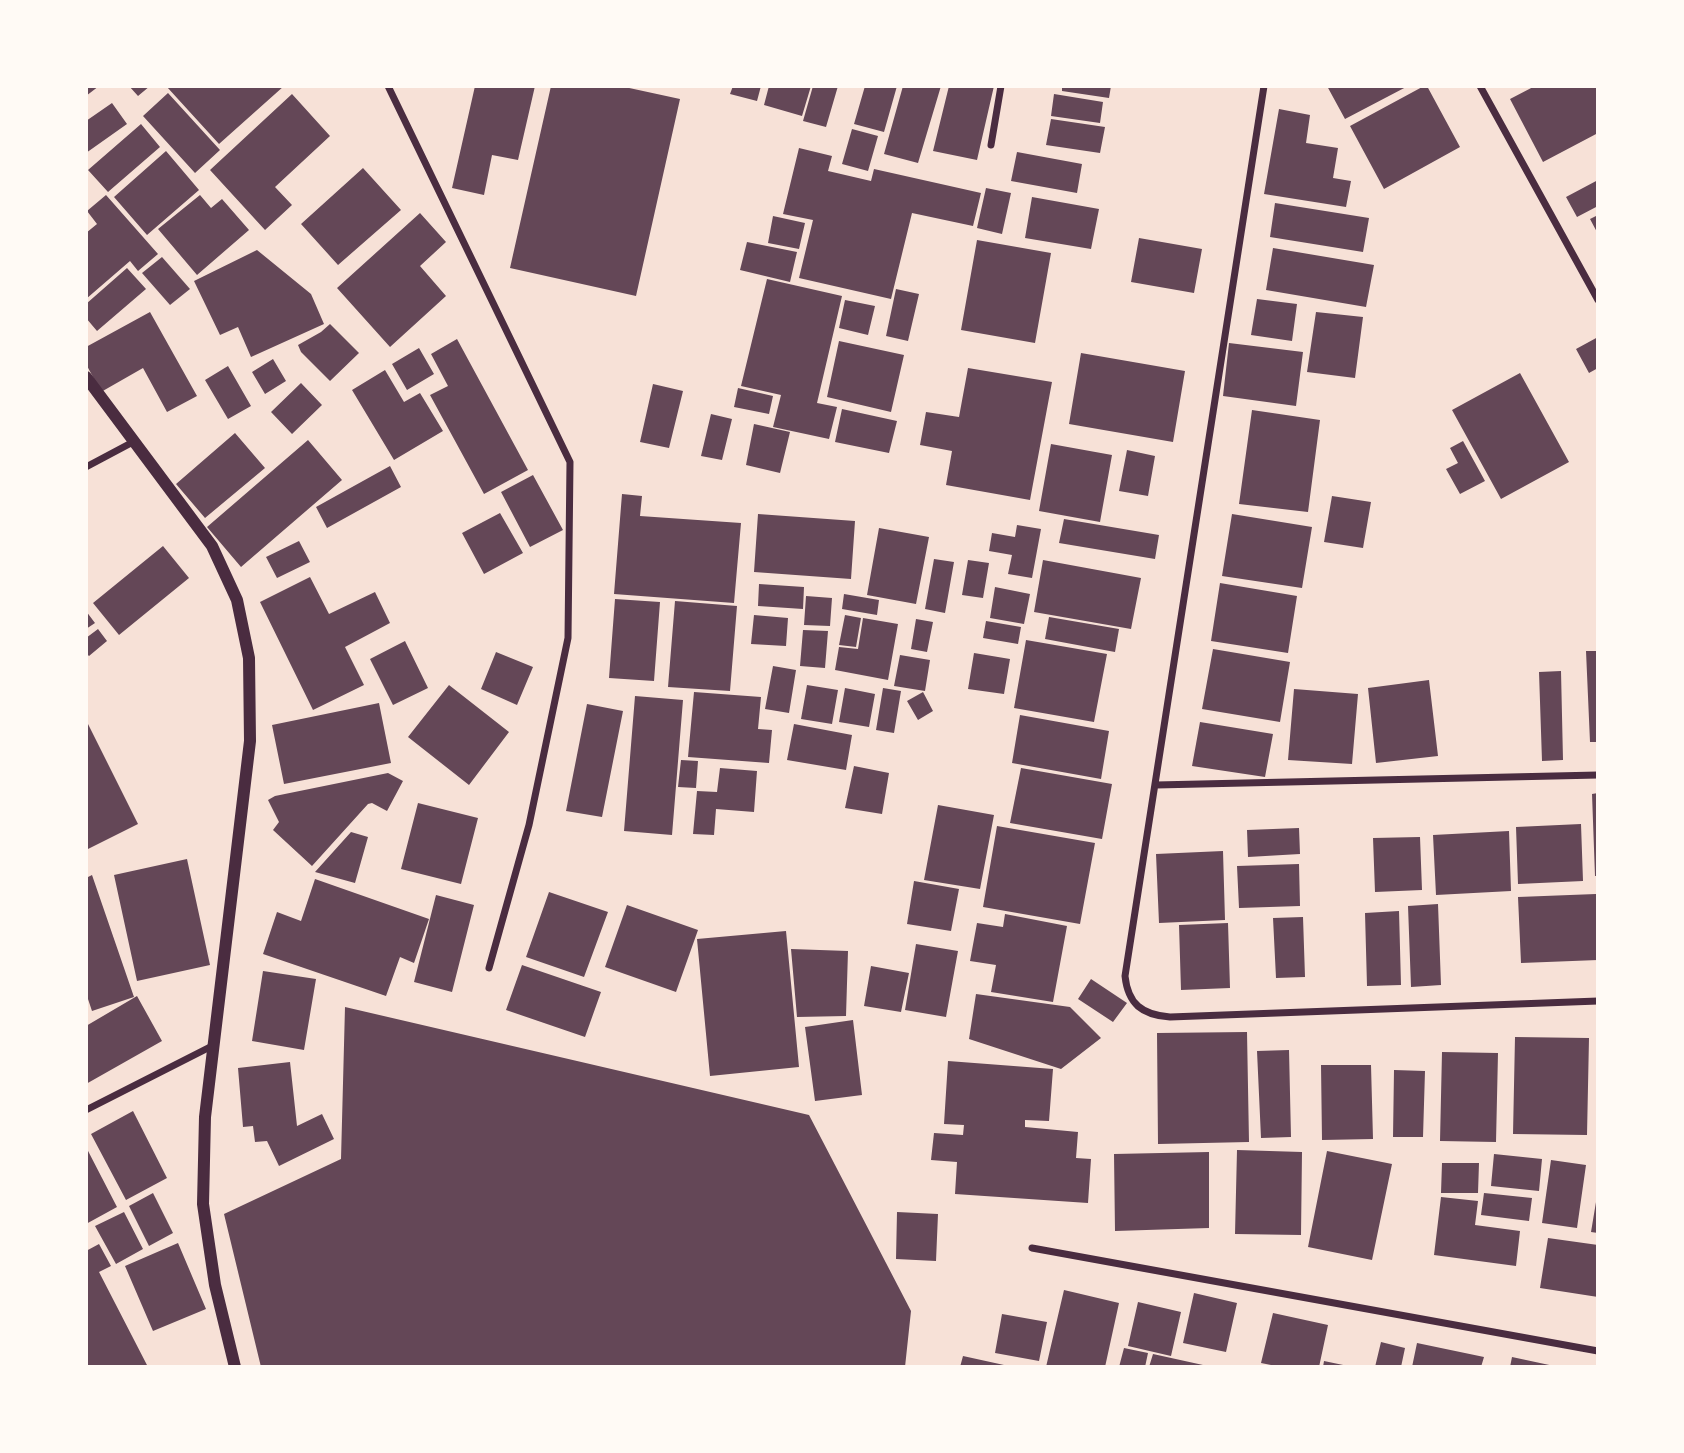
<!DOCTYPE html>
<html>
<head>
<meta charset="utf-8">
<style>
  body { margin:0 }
  #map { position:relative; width:1684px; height:1453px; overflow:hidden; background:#f7e1d7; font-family:Raleway,sans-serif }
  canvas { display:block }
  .frame { position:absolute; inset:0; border:88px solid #fffaf5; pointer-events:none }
</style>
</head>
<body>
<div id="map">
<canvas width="1684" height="1453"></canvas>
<div class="frame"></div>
</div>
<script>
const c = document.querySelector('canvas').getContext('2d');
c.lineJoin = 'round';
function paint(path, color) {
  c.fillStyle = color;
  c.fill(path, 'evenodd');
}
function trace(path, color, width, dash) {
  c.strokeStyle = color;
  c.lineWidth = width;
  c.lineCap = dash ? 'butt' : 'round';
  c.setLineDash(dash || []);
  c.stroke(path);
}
paint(new Path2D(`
  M86,86H99L86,96Z
  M129,86H150L138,96Z
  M169,86H284L219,144L167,87Z
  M475,86H535L518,160L492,155L484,195L452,188Z
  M551,86H620L680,99L636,296L510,268Z
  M733,86H761L757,101L730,94Z
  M769,86H811L802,116L764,105Z
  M813,86H838L826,127L803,121Z
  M865,86H897L884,132L854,124Z
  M903,86H941L918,163L884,154Z
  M949,86H994L977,160L933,151Z
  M1062,86H1111L1109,98L1062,91Z
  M1327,86H1408L1345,119Z
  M1424,86H1427L1460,147L1384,189L1350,126Z
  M1535,86H1598V133L1543,162L1510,99Z
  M168,93L220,150L195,173L143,116Z
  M292,94L330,136L275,187L292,205L265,230L210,170Z
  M1054,94L1103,102L1100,123L1051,116Z
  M112,103L127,124L86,153V121Z
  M1279,109L1310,115L1306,143L1338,148L1333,178L1351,181L1346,207L1264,194Z
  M1051,119L1105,127L1100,153L1046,145Z
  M141,124L160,147L108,192L88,170Z
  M852,129L878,136L868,171L842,164Z
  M799,148L832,156L828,171L871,181L874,169L981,193L973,226L912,213L891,299L799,278L813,220L783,214Z
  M166,151L199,190L147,235L114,197Z
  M1017,152L1082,164L1077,193L1011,181Z
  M363,168L401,210L338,265L301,224Z
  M1598,180V206L1577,217L1566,197Z
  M986,188L1011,193L1002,234L977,228Z
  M106,195L158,254L138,271L130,261L86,299V233L97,224L87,211Z
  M200,195L211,208L222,199L249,230L197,275L158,229Z
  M1032,197L1099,209L1091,249L1025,238Z
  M1275,203L1369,218L1363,252L1270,237Z
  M420,213L446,242L420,266L446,296L390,347L337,288Z
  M1598,215V234L1590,219Z
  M773,216L805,223L799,249L768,243Z
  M1139,238L1202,249L1194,293L1131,282Z
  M977,240L1051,253L1035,343L961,330Z
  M747,242L797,252L790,282L740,270Z
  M1273,248L1374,265L1366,307L1266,290Z
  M257,250L311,294L324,324L251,357L238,327L220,335L194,281Z
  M162,257L190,289L170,305L142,273Z
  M127,268L146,289L97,331L86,318V304Z
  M767,279L842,296L817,403L837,407L829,439L773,427L781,395L741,386Z
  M896,289L919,294L908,341L886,336Z
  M1257,299L1297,304L1292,341L1251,335Z
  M845,300L875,306L868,335L839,328Z
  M150,312L197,396L167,412L143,368L101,392L86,364V347Z
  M1316,312L1363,317L1355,378L1307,372Z
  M330,324L359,353L330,381L301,352L298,345L321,332Z
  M1598,337V368L1589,373L1576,349Z
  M457,339L528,470L484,494L430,395L448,386L431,354Z
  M839,341L904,355L891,412L827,397Z
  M1229,343L1303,352L1296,406L1223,396Z
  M419,348L434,374L407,390L392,364Z
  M1081,353L1185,371L1173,442L1069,424Z
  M273,359L286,381L265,394L252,372Z
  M228,366L251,406L228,419L205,380Z
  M968,368L1052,382L1030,500L946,485L952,451L920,445L926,412L959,417Z
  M385,370L404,402L420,393L443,431L394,460L352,390Z
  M1520,373L1569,462L1501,499L1452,410Z
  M301,383L322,405L292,434L271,412Z
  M653,384L683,391L669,448L640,442Z
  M738,388L773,396L769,414L734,407Z
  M842,409L897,421L889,453L835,442Z
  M1252,410L1320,420L1308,512L1239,504Z
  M711,414L732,419L722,460L701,456Z
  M754,424L790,432L780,473L746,465Z
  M235,433L265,468L205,518L176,484Z
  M308,440L342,480L241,567L207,527Z
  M1463,441L1485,481L1460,494L1446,469L1458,463L1450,448Z
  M1051,444L1112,455L1100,522L1039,511Z
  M1127,450L1155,456L1148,496L1119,491Z
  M390,466L401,487L327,528L316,507Z
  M533,475L563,530L530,547L501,492Z
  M622,494L642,496L640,516L741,523L734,603L614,594Z
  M1332,496L1371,502L1363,548L1324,542Z
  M500,513L523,553L484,574L462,533Z
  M758,514L855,521L851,579L754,572Z
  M1232,514L1312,527L1302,588L1222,576Z
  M1064,519L1159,535L1155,559L1059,543Z
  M1017,525L1041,529L1032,578L1008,574L1012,555L989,551L992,533L1015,537Z
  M879,528L929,537L916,604L867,595Z
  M299,541L310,562L277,578L266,557Z
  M163,546L189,578L119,635L93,603Z
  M934,559L954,562L945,613L925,609Z
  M968,560L989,563L983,598L962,595Z
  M1043,560L1141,578L1131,629L1034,612Z
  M310,577L329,614L375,592L390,623L345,647L364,685L313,710L260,602Z
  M1220,583L1297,596L1288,653L1211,641Z
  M759,584L804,587L803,609L758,606Z
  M995,587L1030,594L1024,624L990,618Z
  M844,594L879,600L877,615L842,609Z
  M806,596L832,598L830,626L804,625Z
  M615,599L660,602L654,681L609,678Z
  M675,601L737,606L730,691L668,687Z
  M86,611L95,623L86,629Z
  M754,615L788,618L786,646L751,644Z
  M845,615L861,618L856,647L839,645Z
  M1049,617L1119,629L1115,652L1045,639Z
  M863,618L898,624L888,680L835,670L839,647L858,649Z
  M916,619L933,622L927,652L911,649Z
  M986,621L1021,627L1018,644L983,638Z
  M98,629L107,641L89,656L86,653V638Z
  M803,630L828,631L825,668L800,666Z
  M1026,640L1107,654L1094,722L1014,708Z
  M405,641L428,688L393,705L370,659Z
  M1213,649L1290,662L1280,722L1202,709Z
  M1586,651H1598V742H1590Z
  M496,652L533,667L517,705L481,689Z
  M974,653L1010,659L1004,694L968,689Z
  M900,655L930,660L925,691L894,686Z
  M773,666L796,670L789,713L765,709Z
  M1561,671L1563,760L1542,761L1539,672Z
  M1429,680L1438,756L1376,763L1368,688Z
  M449,685L509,732L469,785L408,737Z
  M807,685L838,690L832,724L801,719Z
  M845,688L875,694L869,727L839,722Z
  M883,688L901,691L894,733L876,730Z
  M1294,689L1358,694L1352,764L1288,760Z
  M694,692L761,697L758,729L772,730L769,763L688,757Z
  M923,692L933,711L918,720L907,701Z
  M635,696L683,700L672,835L624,831Z
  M379,703L391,763L284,784L272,725Z
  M587,704L623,711L602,817L566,811Z
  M1020,715L1109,731L1101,779L1012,763Z
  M86,720L138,824L88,849L86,844Z
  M1200,722L1273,734L1265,777L1192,766Z
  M794,724L852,735L846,770L787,760Z
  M681,760L698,761L696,788L678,787Z
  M854,766L889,773L882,814L845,808Z
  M720,768L757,771L754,812L716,809L714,835L693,834L697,791L717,792Z
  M1021,768L1112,784L1102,839L1010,823Z
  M388,773L403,781L387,811L372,803L368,804L312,866L273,830L279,822L268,800L275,796Z
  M1598,793V876H1595L1592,794Z
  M418,803L478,818L461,884L401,869Z
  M938,805L994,815L980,889L924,880Z
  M1581,824L1583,881L1518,884L1516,827Z
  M997,826L1095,843L1080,924L983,907Z
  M1299,828L1300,854L1248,857L1247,830Z
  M1509,831L1511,891L1436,895L1433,835Z
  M351,832L368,837L355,883L315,872Z
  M1420,837L1422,890L1375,892L1373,838Z
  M1223,851L1225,920L1159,923L1156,854Z
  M187,859L210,965L137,981L114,875Z
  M1299,864L1300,906L1239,908L1237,866Z
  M92,875L134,997L92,1011L86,993V878Z
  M315,879L429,919L414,963L400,957L386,996L263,954L277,912L301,921Z
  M914,881L959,889L951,931L907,924Z
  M549,892L608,912L584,977L526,957Z
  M1596,894L1598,960L1521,963L1518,897Z
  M436,895L474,905L452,992L414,982Z
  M1438,904L1441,985L1411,987L1408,906Z
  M627,905L698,930L676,992L605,967Z
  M1399,911L1401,985L1367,986L1365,913Z
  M1005,914L1067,926L1053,1002L991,992L996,965L970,961L977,923L1003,927Z
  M1303,917L1305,977L1276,978L1273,918Z
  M1228,923L1230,988L1181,990L1179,925Z
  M786,931L799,1067L710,1076L697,939Z
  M916,944L958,951L946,1017L905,1010Z
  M791,949L848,951L846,1016L797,1017Z
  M522,965L601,992L585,1037L506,1010Z
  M871,966L909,973L901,1012L864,1006Z
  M263,971L316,979L304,1050L252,1041Z
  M1091,979L1127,1003L1113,1022L1078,999Z
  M976,994L1070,1007L1101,1038L1061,1069L969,1039Z
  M137,996L162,1041L86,1084V1026Z
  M345,1007L809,1115L911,1311L905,1367H261L224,1214L341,1159Z
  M853,1020L862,1095L815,1101L805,1027Z
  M1247,1032L1249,1142L1158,1144L1157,1033Z
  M1515,1037L1589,1038L1587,1135L1513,1134Z
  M1289,1050L1291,1137L1261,1138L1257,1051Z
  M1442,1052L1498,1053L1496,1142L1440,1141Z
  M948,1061L1053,1069L1049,1121L1025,1120V1127L1078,1132L1076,1158L1091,1159L1088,1203L955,1194L957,1162L931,1160L934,1133L963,1135L964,1125L944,1124Z
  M290,1062L297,1126L322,1114L334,1139L279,1166L267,1141L255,1142L253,1126L243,1127L238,1068Z
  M1321,1065H1371L1373,1139L1322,1140Z
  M1394,1070L1425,1071L1423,1137H1393Z
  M133,1111L167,1178L126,1200L91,1134Z
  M86,1147L117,1207L86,1224Z
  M1237,1150L1302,1152L1301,1235L1235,1234Z
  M1327,1151L1392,1164L1372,1260L1308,1247Z
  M1209,1152V1228L1115,1231L1114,1154Z
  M1494,1154L1542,1159L1539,1191L1491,1186Z
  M1551,1160L1586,1165L1577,1228L1542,1223Z
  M1442,1163H1479L1478,1193H1441Z
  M153,1193L173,1233L149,1246L129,1206Z
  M1484,1193L1532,1198L1529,1221L1481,1215Z
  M1597,1196H1598V1233L1591,1232Z
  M1441,1197L1478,1201L1475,1225L1520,1231L1516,1266L1434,1255Z
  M124,1212L143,1249L116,1264L95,1226Z
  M897,1212L938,1214L936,1261L896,1259Z
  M1548,1238L1598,1245V1297L1540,1288Z
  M178,1243L206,1309L153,1331L125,1266Z
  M99,1244L111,1266L99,1272L148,1367H86V1251Z
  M1064,1290L1119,1303L1105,1367H1046Z
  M1194,1293L1237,1303L1226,1352L1183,1343Z
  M1138,1302L1181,1312L1171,1356L1128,1346Z
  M1273,1313L1328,1325L1319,1367H1281L1261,1363Z
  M1002,1314L1047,1322L1039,1361L995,1353Z
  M1381,1342L1405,1348L1401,1367H1375Z
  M1417,1343L1484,1357L1481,1367H1412Z
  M1124,1348L1148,1353L1145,1367H1119Z
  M1153,1354L1203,1365V1367H1149Z
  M963,1356L1004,1365L1003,1367H960Z
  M1512,1357L1554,1366L1553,1367H1510Z
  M1324,1361L1348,1366L1347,1367H1323Z`), '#644757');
trace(new Path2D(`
  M388,86L570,462L568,638L529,825L489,968
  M1264,86L1125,976C1128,1004 1142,1015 1170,1017L1598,1001
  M1480,86L1598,300
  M991,145L1001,86
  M86,467L133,442
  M1156,785L1598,775
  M86,1110L214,1045
  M1032,1248L1598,1351`), '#4a2c40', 7);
trace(new Path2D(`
  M86,377L212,546L237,600L249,658L250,741L205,1117L203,1204L215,1285L235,1367`), '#4a2c40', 12);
</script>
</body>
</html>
